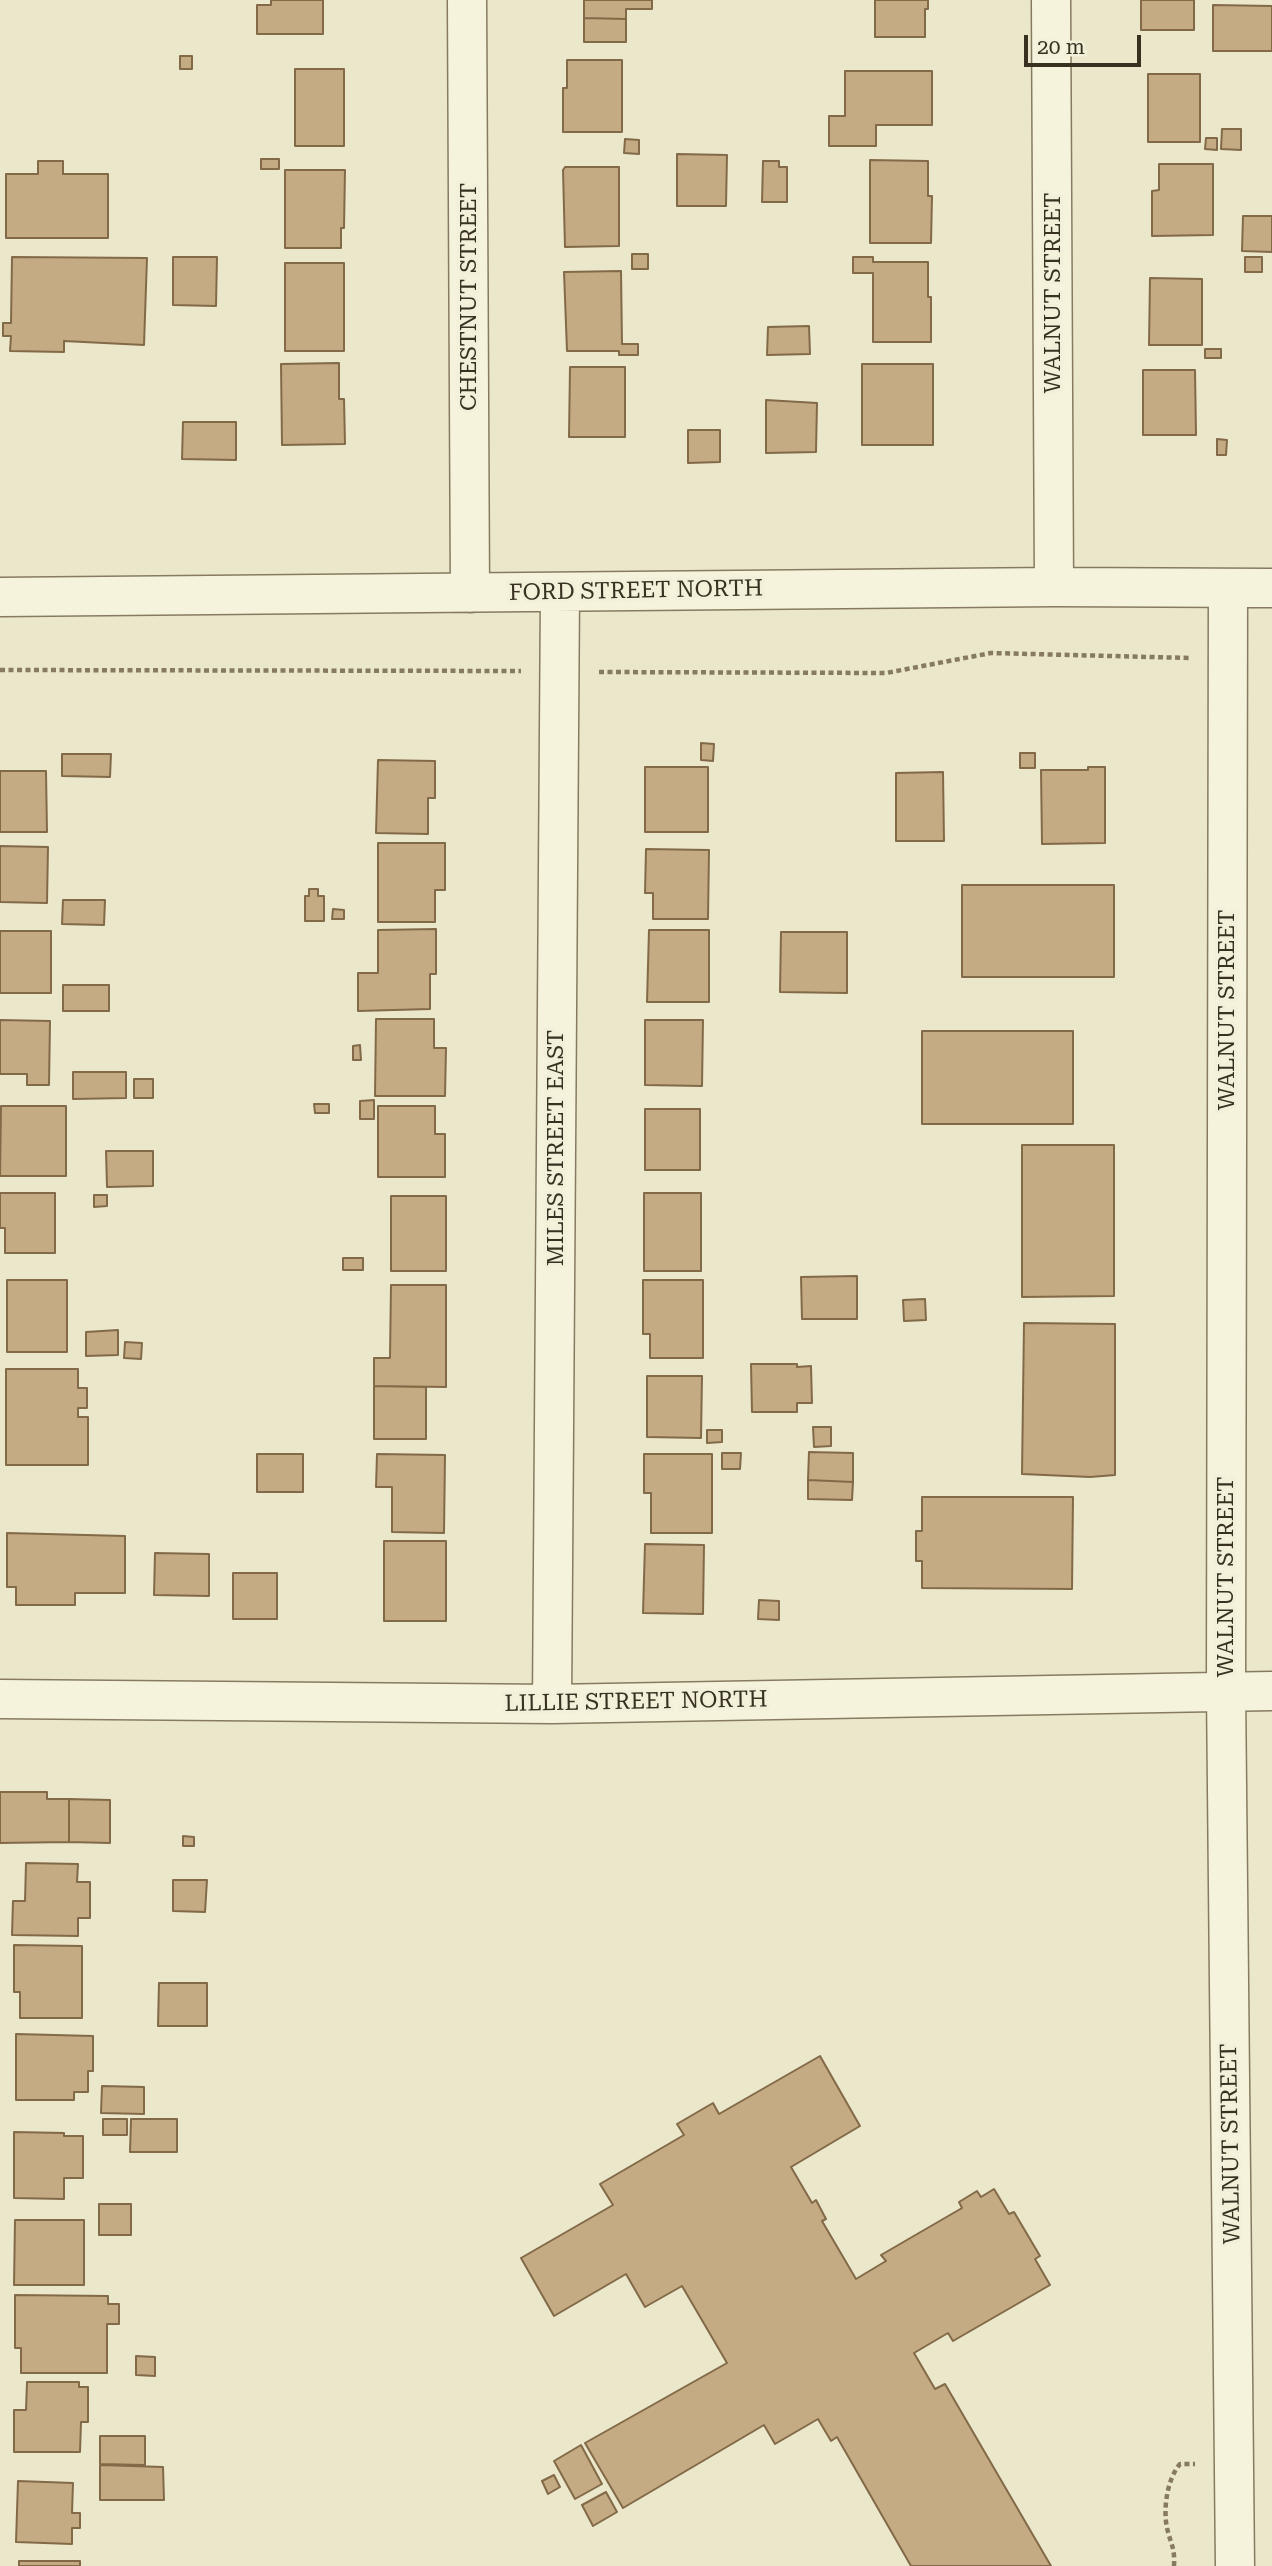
<!DOCTYPE html>
<html>
<head>
<meta charset="utf-8">
<style>
  body { margin:0 }
  #map { position:relative; width:1272px; height:2566px; overflow:hidden; background:#ebe7ca; font-family:"Roboto Serif",serif }
  canvas { display:block }
  .scale { position:absolute; left:1024px; top:35px; width:117px; height:32px; box-sizing:border-box; border:4px solid #383122; border-top:0; padding-left:9px; font-size:21px; line-height:24px; white-space:nowrap; color:#383122; -webkit-text-stroke:5px #f3f0d9; paint-order:stroke }
</style>
</head>
<body>
<div id="map">
<canvas width="1272" height="2566"></canvas>
<div class="scale">20 m</div>
</div>
<script>
const c = document.querySelector('canvas').getContext('2d');
c.lineJoin = 'round';
function paint(path, color) {
  c.fillStyle = color;
  c.fill(path, 'evenodd');
}
function trace(path, color, width, dash) {
  c.strokeStyle = color;
  c.lineWidth = width;
  c.lineCap = dash ? 'butt' : 'round';
  c.setLineDash(dash || []);
  c.stroke(path);
}
function write(font, color, halo, rows, align = 'center') {
  c.font = font + ' "Roboto Serif",serif';
  c.lineWidth = 7;
  c.setLineDash([]);
  c.textBaseline = 'middle';
  c.strokeStyle = halo;
  c.fillStyle = color;
  for (const [text, x, y, turn = 0] of rows) {
    c.save();
    c.translate(x, y);
    c.rotate((+turn || 0) * Math.PI / 180);
    c.textAlign = isNaN(turn) ? turn : align;
    if (halo) c.strokeText(text, 0, 0);
    c.fillText(text, 0, 0);
    c.restore();
  }
}
const building = new Path2D(`
  M271,0H323V34H257V5H271Z
  M584,0H652V9H626V19L584,18Z
  M875,0H928V9H925V37H875Z
  M1141,0H1194V30H1141Z
  M1213,5L1272,6V51H1213Z
  M584,18L626,19V42H584Z
  M180,56H192V69H180Z
  M567,60H622V132H563V88H567Z
  M295,69H344V146H295Z
  M845,71H932V125H876V146H829V116H845Z
  M1148,74H1200V142H1148Z
  M1222,129H1241V150L1221,149Z
  M1206,138H1217V150L1205,149Z
  M625,139L639,140V154L624,153Z
  M677,154L727,155L726,206H677Z
  M261,159H279V169H261Z
  M870,160L928,161V196H932L931,243H870Z
  M38,161H63V174H108V238H6V174H38Z
  M763,161H779V167H787V202H762Z
  M1159,164H1213V235L1152,236V191L1159,190Z
  M565,167H619V246L565,247L563,170Z
  M285,170H345L344,228H341V248H285Z
  M1243,216H1272V252L1242,251Z
  M632,254H648V269H632Z
  M12,257L147,258L144,345L64,341V352L10,351L11,336H3V323H11Z
  M173,257H217L216,306L173,305Z
  M853,257H873V262H928V297H931V342H873V273H853Z
  M1245,257H1262V272H1245Z
  M285,263H344V351H285Z
  M621,271L622,344H638V355H619V351H567L564,272Z
  M1150,278L1202,279V345H1149Z
  M809,326L810,354L767,355L768,327Z
  M1205,349H1221V358H1205Z
  M339,363V399H344L345,444L282,445L281,364Z
  M862,364H933V445H862Z
  M570,367H625V437H569Z
  M1143,370H1195L1196,435H1143Z
  M766,400L817,403L816,452L766,453Z
  M183,422H236V460L182,459Z
  M688,430H720V462L688,463Z
  M1217,439L1227,440L1226,455H1217Z
  M701,743L714,744L713,761L701,760Z
  M1020,753H1035V768H1020Z
  M62,754H111L110,777L62,776Z
  M378,760L435,761V798H428V834L376,833Z
  M645,767H708V832H645Z
  M1088,767H1105V843L1042,844L1041,770H1088Z
  M0,771H46L47,832H0Z
  M943,772L944,841H896V773Z
  M378,843H445V890H435V922H378Z
  M0,846L48,847L47,903L0,902Z
  M646,849L709,850L708,919H653V893H645Z
  M962,885H1114V977H962Z
  M309,889H318V896H324V921H305V896H309Z
  M63,900H105L104,925L62,924Z
  M333,909L344,910V919H332Z
  M436,929V974H430V1009L358,1011V973H378V930Z
  M649,930H709V1002H647Z
  M0,931H51V993H0Z
  M781,932H847V993L780,992Z
  M63,985H109V1011H63Z
  M376,1019H434V1048H446L445,1096H375Z
  M0,1020L50,1021L49,1085H27V1074H0Z
  M645,1020H703L702,1086L645,1085Z
  M922,1031H1073V1124H922Z
  M360,1045L361,1060H353V1046Z
  M73,1072H126V1098L73,1099Z
  M134,1079H153V1098H134Z
  M374,1100V1119H360V1101Z
  M314,1104H329V1113H315Z
  M1,1106H66V1176H0Z
  M378,1106H435V1134H445V1177H378Z
  M645,1109H700V1170H645Z
  M1022,1145H1114V1296L1022,1297Z
  M106,1151H153V1186L107,1187Z
  M0,1193H55V1253H5V1228H0Z
  M644,1193H701V1271H644Z
  M94,1195H107V1206L94,1207Z
  M391,1196H446V1271H391Z
  M343,1258H363V1270H343Z
  M857,1276V1319H802L801,1277Z
  M7,1280H67V1352H7Z
  M643,1280H703V1358H650V1334H643Z
  M391,1285H446V1387L374,1386V1358H390Z
  M925,1299L926,1320L904,1321L903,1300Z
  M1024,1323L1115,1324V1475L1090,1477L1022,1474Z
  M118,1330V1355L86,1356V1332Z
  M125,1342L142,1343L141,1359L124,1358Z
  M751,1364H797V1367L811,1366L812,1403H797V1412H752Z
  M6,1369H78V1388H87V1408H78V1417H88V1465H6Z
  M647,1376H702L701,1438L647,1437Z
  M374,1386L426,1387V1439H374Z
  M813,1427H831V1446L814,1447Z
  M707,1430H722V1442L707,1443Z
  M809,1452L853,1453V1482L808,1480Z
  M722,1453H741L740,1469H722Z
  M257,1454H303V1492H257Z
  M377,1454L445,1455L444,1533L392,1532V1487H376Z
  M644,1454H712V1533H651V1493H644Z
  M808,1480L853,1482L852,1500L808,1499Z
  M922,1497H1073L1072,1589L922,1588V1561H916V1531H922Z
  M7,1533L125,1536V1593H75V1605H16V1587H7Z
  M384,1541H446V1621H384Z
  M645,1544L704,1545L703,1614L643,1613Z
  M155,1553L209,1554V1596L154,1595Z
  M233,1573H277V1619H233Z
  M759,1600L779,1601V1620L758,1619Z
  M0,1792H47V1799H69V1842L0,1843Z
  M69,1799L110,1800V1843L69,1842Z
  M183,1836L194,1837V1846H183Z
  M26,1863L78,1864L77,1882H90V1918H78V1936L12,1935L13,1901H25Z
  M173,1880H207L205,1912L173,1911Z
  M14,1945L82,1946V2018H20V1992H14Z
  M159,1983H207V2026H158Z
  M16,2034L93,2036V2071H88V2092H74V2100H16Z
  M820,2056L860,2126L791,2167L812,2203L816,2200L826,2219L822,2221L856,2279L886,2261L881,2255L962,2208L959,2202L977,2191L981,2197L994,2189L1009,2214L1014,2212L1040,2256L1035,2259L1050,2285L953,2341L948,2333L914,2353L935,2389L945,2384L1051,2566H911L837,2437L831,2441L818,2419L775,2444L764,2425L623,2508L585,2443L727,2363L682,2286L645,2307L626,2274L554,2316L521,2258L613,2205L600,2184L684,2135L677,2124L713,2103L719,2114Z
  M102,2086L144,2087V2114L101,2113Z
  M103,2119H127V2135H103Z
  M131,2119H177V2152H130Z
  M14,2132L64,2133V2136H83V2178H64V2199L14,2198Z
  M99,2204H131V2235H99Z
  M15,2220H84V2285H14Z
  M15,2295L108,2296V2304H119V2324H107V2373H21V2348H15Z
  M136,2356L155,2357V2376L136,2375Z
  M27,2382H79V2387H88V2422H81L80,2452H14V2410H26Z
  M100,2436H145V2465L100,2464Z
  M581,2445L602,2484L575,2499L554,2461Z
  M100,2465L163,2467L164,2500H100Z
  M554,2475L560,2487L548,2494L542,2481Z
  M18,2481L73,2483L72,2513H80V2528H72V2544L16,2542Z
  M606,2492L617,2512L593,2526L582,2505Z
  M19,2561H80V2566H19Z`);
paint(building, '#c5ab84');
trace(building, '#826a48', 2);
const minor = new Path2D(`
  M467,0L470,593
  M1051,0L1054,587
  M1228,589L1226,1690L1235,2566
  M0,597L1054,587L1272,588
  M0,1699L552,1704L1272,1691
  M552,1704L560,592`);
trace(minor, '#867b60', 41);
trace(new Path2D(`
  M0,670L521,671
  M599,672L886,673L991,653L1191,658
  M1174,2566C1175,2547 1171,2545 1167,2528C1163,2509 1167,2479 1180,2464H1195`), '#867b60', 4.5, [5, 3.5]);
trace(minor, '#f6f3dd', 38);
write('23px', '#383122', '#f3f0d9', [
  ["WALNUT STREET",1053,293,-90],
  ["CHESTNUT STREET",469,297,-90],
  ["FORD STREET NORTH",636,591,-1],
  ["WALNUT STREET",1227,1010,-90],
  ["MILES STREET EAST",556,1148,-90],
  ["WALNUT STREET",1226,1577,-90],
  ["LILLIE STREET NORTH",636,1702,-1],
  ["WALNUT STREET",1231,2144,-91]
]);
</script>
</body>
</html>
